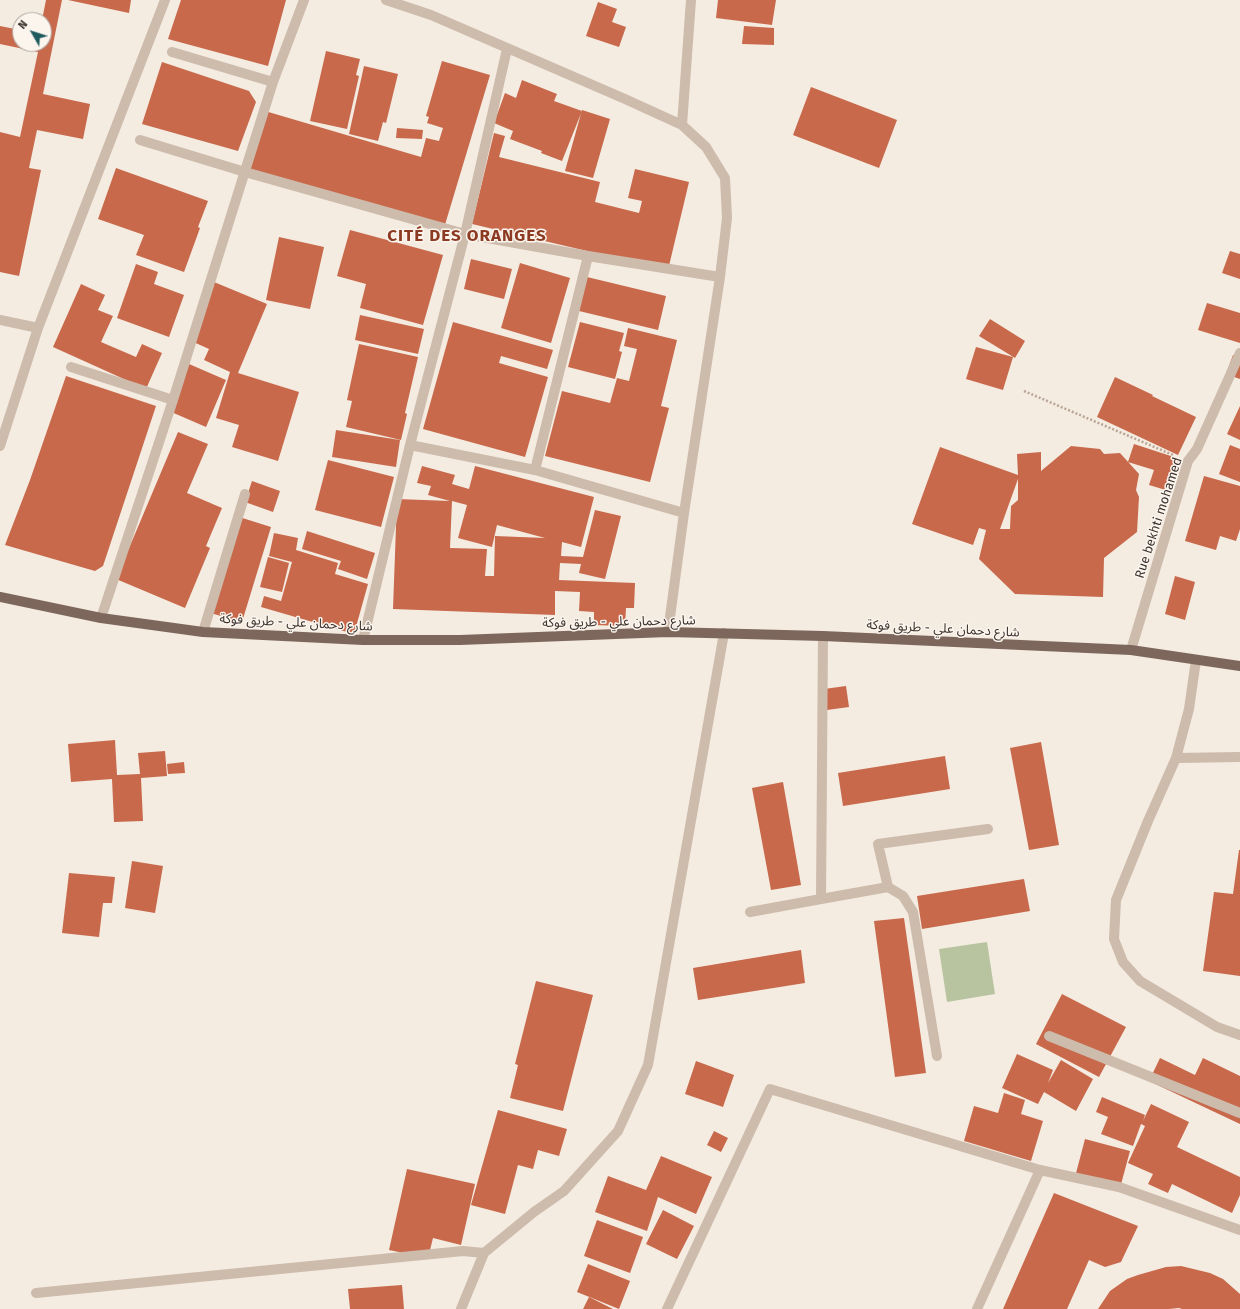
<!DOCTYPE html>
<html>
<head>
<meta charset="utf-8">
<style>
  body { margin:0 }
  #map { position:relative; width:1240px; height:1309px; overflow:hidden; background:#f4ebe1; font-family:"Fira Sans",sans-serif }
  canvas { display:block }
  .north { position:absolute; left:12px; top:12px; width:40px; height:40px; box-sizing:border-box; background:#fbf5ee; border:1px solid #aea6a0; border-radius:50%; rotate:309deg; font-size:11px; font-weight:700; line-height:16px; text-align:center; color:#3b302b }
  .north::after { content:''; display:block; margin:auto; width:14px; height:18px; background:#1f5a5e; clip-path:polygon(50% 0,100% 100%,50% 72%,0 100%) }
</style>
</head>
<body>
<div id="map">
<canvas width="1240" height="1309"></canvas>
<div class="north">N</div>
</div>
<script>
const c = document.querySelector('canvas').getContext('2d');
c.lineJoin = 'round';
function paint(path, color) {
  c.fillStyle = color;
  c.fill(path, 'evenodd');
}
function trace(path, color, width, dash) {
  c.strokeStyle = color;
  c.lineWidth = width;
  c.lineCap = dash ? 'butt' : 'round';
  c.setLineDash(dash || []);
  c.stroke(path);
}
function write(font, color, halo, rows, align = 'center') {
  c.font = font + ' "Fira Sans","Noto Sans Arabic",sans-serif';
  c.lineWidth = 3;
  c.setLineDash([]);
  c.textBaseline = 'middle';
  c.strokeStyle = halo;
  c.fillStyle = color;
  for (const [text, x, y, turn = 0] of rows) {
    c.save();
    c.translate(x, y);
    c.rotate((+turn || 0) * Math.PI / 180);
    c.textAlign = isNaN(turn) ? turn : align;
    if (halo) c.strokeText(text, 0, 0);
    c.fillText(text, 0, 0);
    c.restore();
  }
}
paint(new Path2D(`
  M987,942L995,994L947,1002L939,949Z`), '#b8c4a0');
paint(new Path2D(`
  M46,0H62L43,94L90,104L83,139L37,130L29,168L41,170L19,276L0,272V132L20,137L38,52L0,44V26L20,30V44H44V20H42Z
  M68,0H131L129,13Z
  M181,0H286L268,66L168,39Z
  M718,0H776L772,25L716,18Z
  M598,2L617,9L612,22L626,27L619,47L586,36Z
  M744,26L774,28V45L742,44Z
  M326,51L360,59L356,75L359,76L347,129L310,121Z
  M442,61L490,75L444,228L247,170L265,111L421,157L426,138L439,141L443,128L427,123L429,117L426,116Z
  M162,62L249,91L256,102L238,151L142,124Z
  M364,66L398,74L386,123L383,122L378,141L349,134Z
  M522,80L557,94L554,101L582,111L562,161L541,153L542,151L510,139L513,131L494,123L505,93L516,98Z
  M811,87L897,120L879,168L793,135Z
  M582,110L610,119L593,178L565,171Z
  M397,128L423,130L422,139L396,138Z
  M494,133L505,136L499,157L600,182L595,202L639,213L642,201L628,198L635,169L689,182L668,270L472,224Z
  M116,168L208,201L198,227L200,228L184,272L136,255L144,235L98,219Z
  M350,230L443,255L423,325L360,308L366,284L337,276Z
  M279,237L324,247L310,309L266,300Z
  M1230,251L1240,254V279L1222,273Z
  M471,259L512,269L504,299L464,289Z
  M520,263L570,278L551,343L501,328Z
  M136,264L158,272L154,284L184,295L169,337L117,318Z
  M587,277L666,296L658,330L579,311Z
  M214,282L267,304L238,373L299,392L278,461L232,447L239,425L216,418L230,372L204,360L209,349L189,340Z
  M81,284L105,295L98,310L113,316L101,342L136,357L142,344L162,353L146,389L53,347Z
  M1207,303L1240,313V343L1198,330Z
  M360,315L424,329L418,354L355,340Z
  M990,319L1025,341L1015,358L979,336Z
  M453,322L553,350L547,369L501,356L499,363L548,377L525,457L423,429Z
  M580,322L624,333L619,351L622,352L615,379L568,367Z
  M628,328L677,340L661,406L669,408L650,482L545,456L562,391L610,403L617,378L629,381L637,349L624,346Z
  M359,344L418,357L405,413L407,414L401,440L346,427L352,401L347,400Z
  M976,347L1013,357L1003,390L966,379Z
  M1233,355L1240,357V379L1226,374Z
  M189,364L226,380L206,427L169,411Z
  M66,376L156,406L103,566L95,571L5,545L30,480Z
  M1115,377L1153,395L1152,396L1196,417L1178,455L1097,417Z
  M1240,406V440L1227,434Z
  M336,430L400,440L396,467L332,457Z
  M178,432L208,444L187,493L222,508L206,546L210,548L185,608L116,579Z
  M1134,444L1180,459L1169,491L1149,485L1154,470L1128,462Z
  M1230,445L1240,449V482L1219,474Z
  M1071,446L1100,449L1104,454L1120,453L1139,474L1136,490L1139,497L1137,532L1104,558L1103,597L1015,594L979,559L986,530L979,528L973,545L912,524L940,447L1018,475L1017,454L1041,452V471ZM1018,479V500L1011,506L1010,529H1000Z
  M328,460L394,477L381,527L315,510Z
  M422,466L455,475L452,484L469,489L475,466L594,497L581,547L562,542L561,556L583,557L595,510L621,516L605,579L579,573L581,564L560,563L559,580L635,583L634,608H626L625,626L594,625V612L579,611L580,592L555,591V615L393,609L397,499L450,501L428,495L431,486L417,483ZM452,501L467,505L458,538L492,547L497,525L545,538L495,536L494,576H485L487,549L450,548Z
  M1204,476L1240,486V529L1236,541L1220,536L1216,550L1185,541Z
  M252,481L280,491L273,512L245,502Z
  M236,516L271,527L242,622L207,612Z
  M307,531L375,553L367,579L338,569L341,561L302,549Z
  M274,533L298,538L296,550L338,563L335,574L368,584L354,634L261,607L264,596L281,601L292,562L269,556Z
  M268,557L289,563L282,592L260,587Z
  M1175,576L1195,582L1185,620L1165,614Z
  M846,686L849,707L827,710L824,689Z
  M115,740L117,775L140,774L138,753L165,751L167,776L141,778L143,821L114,822L112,779L71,782L68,744Z
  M1041,742L1059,845L1029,850L1010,748Z
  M945,756L950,789L843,806L838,773Z
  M184,762L185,773L168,774L167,764Z
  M783,782L801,885L771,890L752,788Z
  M1239,850H1240V976L1203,971L1214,892L1233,894Z
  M132,861L163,866L155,913L125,908Z
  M69,873L115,877L112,903H103L99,937L62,933Z
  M1024,879L1030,911L922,929L917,896Z
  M904,918L926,1073L895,1077L874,921Z
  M801,950L805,983L698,1000L693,968Z
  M536,981L593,995L563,1111L510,1098L518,1065L515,1064Z
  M1062,994L1126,1027L1099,1077L1036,1044Z
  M1017,1054L1053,1070L1048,1083L1061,1060L1093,1079L1076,1111L1044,1092L1038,1104L1002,1088Z
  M1160,1058L1195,1075L1203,1058L1240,1076V1124L1149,1081Z
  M696,1061L734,1075L723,1107L685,1094Z
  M1004,1093L1025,1100L1021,1114L1043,1121L1031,1161L964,1141L974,1106L998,1113Z
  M1102,1097L1145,1115L1143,1121L1151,1104L1189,1122L1177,1147L1240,1177V1195L1232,1213L1172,1184L1168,1193L1148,1184L1153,1174L1128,1163L1145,1126L1141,1124L1133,1146L1101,1134L1108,1117L1096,1112Z
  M498,1110L567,1129L559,1156L538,1150L533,1169L518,1165L505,1214L471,1205Z
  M714,1131L728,1138L721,1152L707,1145Z
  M1085,1139L1130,1151L1120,1188L1075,1177Z
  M661,1156L712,1177L696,1214L658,1197L647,1231L595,1212L608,1176L646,1190Z
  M407,1169L475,1184L461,1245L433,1238L428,1258L389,1250Z
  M1054,1193L1138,1226L1121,1262L1105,1267L1089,1260L1067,1309H1003Z
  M663,1210L694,1226L677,1259L646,1244Z
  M597,1220L643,1237L630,1273L584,1256Z
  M588,1264L630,1281L619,1309L577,1292Z
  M1181,1266L1210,1273L1223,1279L1240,1294V1309H1182L1179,1308L1169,1309H1098L1110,1291L1127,1279L1138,1275L1166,1267Z
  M402,1285L404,1309H350L348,1289Z
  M589,1297L613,1309H583Z`), '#c8694b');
trace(new Path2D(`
  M1024,391L1173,455`), '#b9a596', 2.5, [2, 2]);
trace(new Path2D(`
  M386,0L431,15L625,99L682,125L706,147L725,178L727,218L720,277L684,513L668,632
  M172,52L273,82
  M682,125L691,0
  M140,140L245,172L465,234L588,256L720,277
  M0,320L38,328
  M71,367L173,400
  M410,445L535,470L684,513
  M0,446L38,328L165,0
  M535,470L588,256
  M101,618L173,400L273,82L304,0
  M203,632L245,494
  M823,636L821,899L888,887L878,844L988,829
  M363,640L410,445L465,234L507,49
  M1131,650L1188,461L1197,449L1240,353
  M1196,660L1189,709L1176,758L1148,821L1116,900L1114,939L1123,962L1140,981L1217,1027L1240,1035
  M1176,758L1240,757
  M888,887L903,896L913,912L937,1056
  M750,912L821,899
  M1049,1036L1240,1113
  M36,1293L463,1251L484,1253L534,1212L564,1191L618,1131L648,1065L724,633
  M461,1309L484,1253
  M667,1309L770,1089L1040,1170
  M977,1309L1040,1170L1119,1187L1240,1230`), '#cdbbac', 10);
trace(new Path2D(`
  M0,597L101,618L203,632L363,640H460L668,632L823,636L1131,650L1240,666`), '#7d675c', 10);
write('13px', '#3b302b', '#fbf5ee', [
  ["Rue bekhti mohamed",1159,518,-72],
  ["شارع دحمان علي - طريق فوكة",619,622,-1],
  ["شارع دحمان علي - طريق فوكة",296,623,3],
  ["شارع دحمان علي - طريق فوكة",943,629,3]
]);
c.letterSpacing = '1px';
write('bold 17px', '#8c3b22', '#fbf5ee', [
  ["CITÉ DES ORANGES",467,236]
]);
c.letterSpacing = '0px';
</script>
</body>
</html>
